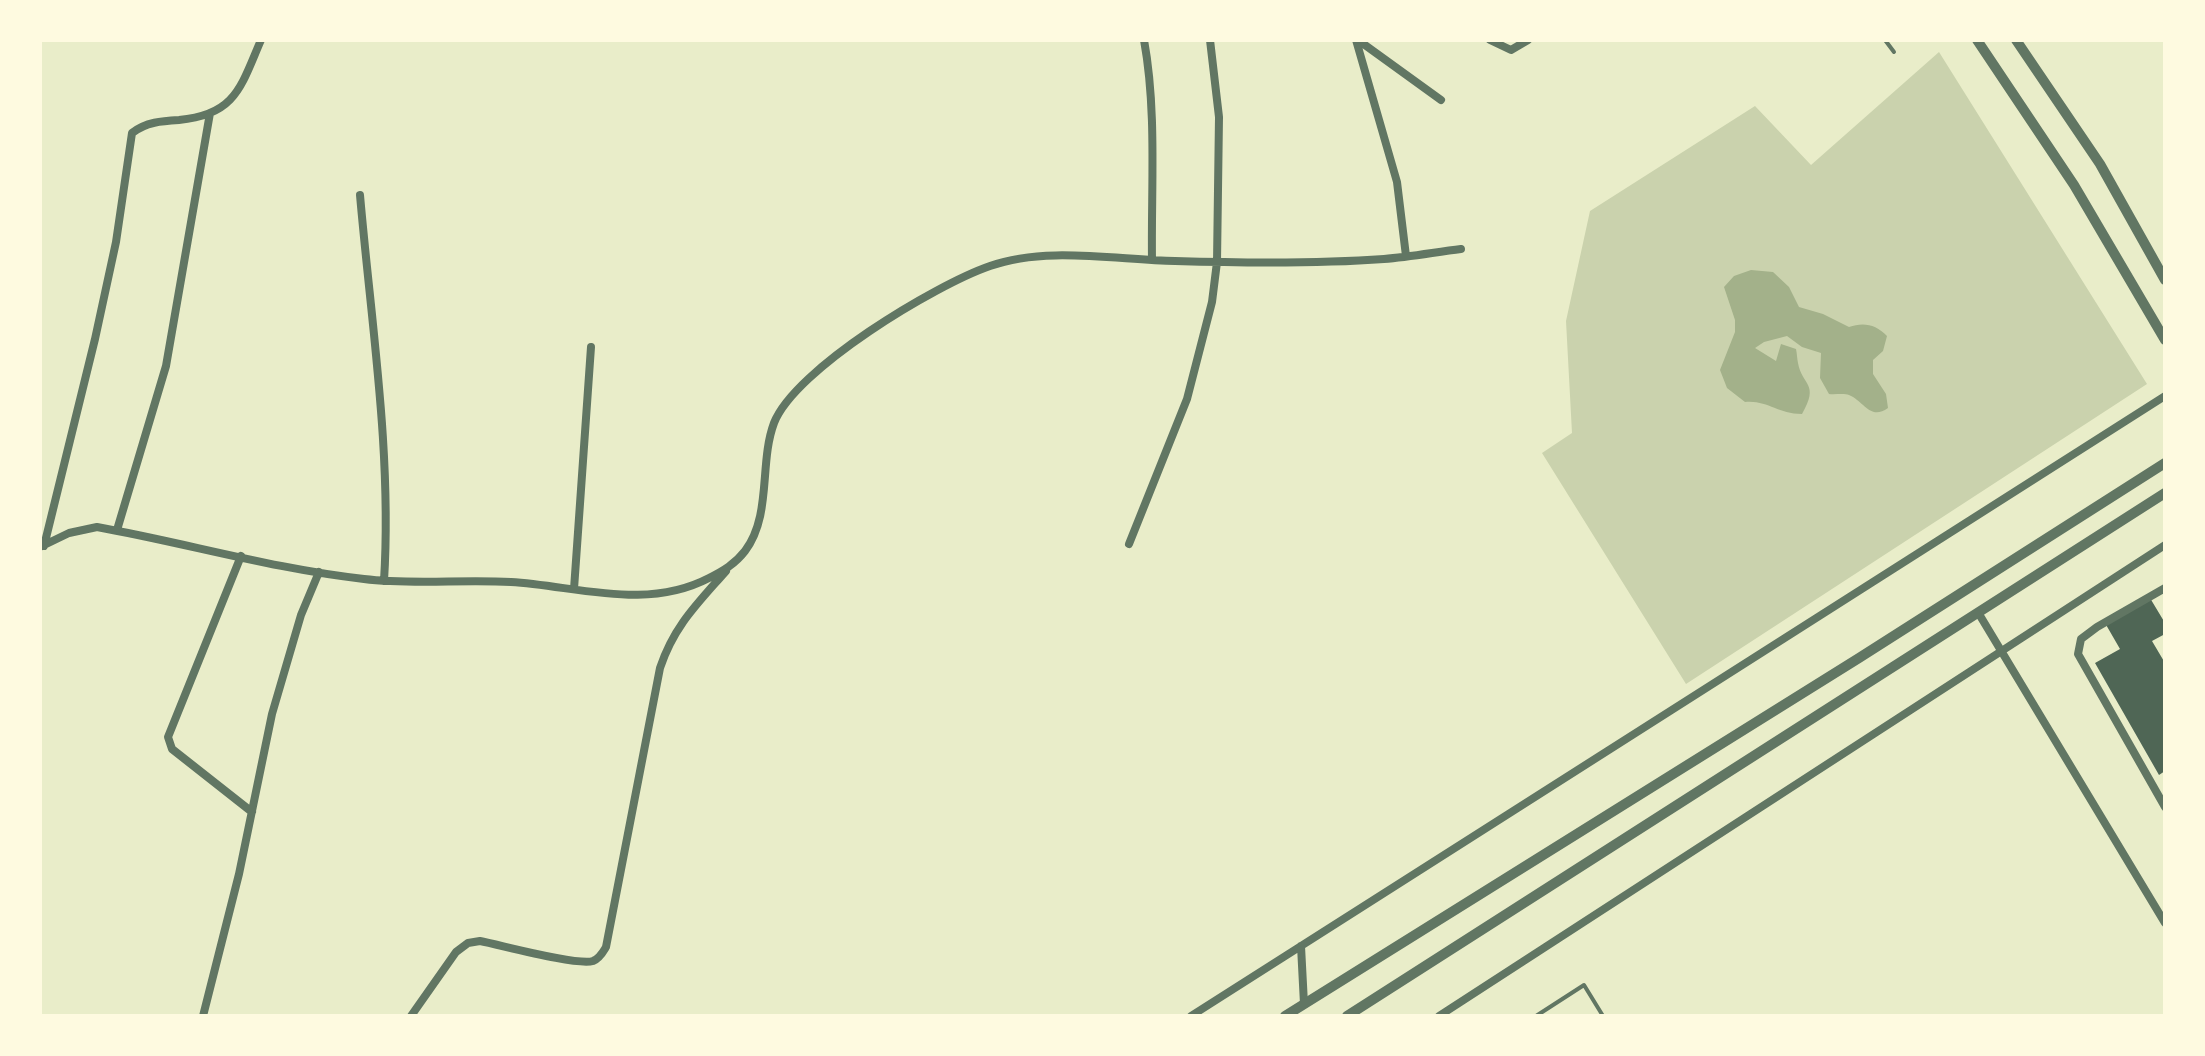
<!DOCTYPE html>
<html>
<head>
<meta charset="utf-8">
<style>
  body { margin:0 }
  #map { position:relative; width:2205px; height:1056px; overflow:hidden; background:#e9edc9; font-family:"Golos Text",sans-serif }
  canvas { display:block }
  .frame { position:absolute; inset:0; border:42px solid #fefae0; pointer-events:none }
</style>
</head>
<body>
<div id="map">
<canvas width="2205" height="1056"></canvas>
<div class="frame"></div>
</div>
<script>
const c = document.querySelector('canvas').getContext('2d');
c.lineJoin = 'round';
function paint(path, color) {
  c.fillStyle = color;
  c.fill(path, 'evenodd');
}
function trace(path, color, width, dash) {
  c.strokeStyle = color;
  c.lineWidth = width;
  c.lineCap = dash ? 'butt' : 'round';
  c.setLineDash(dash || []);
  c.stroke(path);
}
paint(new Path2D(`
  M1939,52L2147,384L1686,684L1542,453L1572,433L1566,321L1590,211L1755,106L1811,165Z`), '#cad2ad');
paint(new Path2D(`
  M1751,270L1773,272L1789,287L1799,307L1823,314L1849,327C1863,322 1876,324 1887,336L1883,351L1873,360V374L1886,394L1888,408C1870,421 1864,401 1849,395C1844,393 1834,395 1829,394L1820,378L1821,353L1802,347L1787,336L1764,342L1755,348L1776,361L1781,344L1796,349C1797,354 1797,358 1798,363C1802,386 1820,383 1802,414C1777,414 1768,400 1745,402L1727,388L1720,370L1735,332V320L1724,287L1734,276Z`), '#a3b18a');
paint(new Path2D(`
  M2150,598L2165,623V634L2152,641L2165,663V771L2159,775L2095,663L2120,649L2105,623Z`), '#4f6655');
trace(new Path2D(`
  M1885,40L1894,52
  M1536,1016L1584,985L1603,1016`), '#617663', 4);
trace(new Path2D(`
  M1144,40C1157,111 1151,188 1152,260
  M1356,40L1397,182L1406,256
  M1358,40L1441,100
  M1490,40L1511,50L1528,40
  M360,195C371,322 392,453 384,581
  M117,530L166,366L210,113
  M1129,544L1187,399L1212,302L1217,262L1219,117L1210,40
  M44,546L95,339L116,242L132,133C146,122 162,121 179,120C236,115 241,86 261,40
  M40,547L69,533L97,527C186,543 274,569 364,579C413,585 462,579 511,582C577,586 646,611 709,578C723,571 735,564 745,551C772,515 759,463 774,423C795,369 935,285 990,266C1045,246 1117,260 1175,261C1244,263 1315,264 1384,259C1410,257 1436,252 1461,249
  M241,556L168,737L172,749L252,812
  M2165,588L2097,627L2081,639L2078,654L2165,807
  M574,589L591,347
  M1979,614L2165,923
  M1301,946L1304,1004
  M203,1016L239,874L272,714L301,615L319,572
  M411,1016L456,952L468,943L480,941C501,945 577,966 593,961C600,958 603,952 606,947L660,668C674,626 697,604 726,571
  M1191,1016L2165,396
  M1439,1016L2165,545`), '#617663', 8);
trace(new Path2D(`
  M1977,40L2074,185L2165,340
  M2016,40L2100,164L2165,280
  M1285,1016L1859,658L2165,463
  M1347,1016L2165,493`), '#617663', 10);
</script>
</body>
</html>
